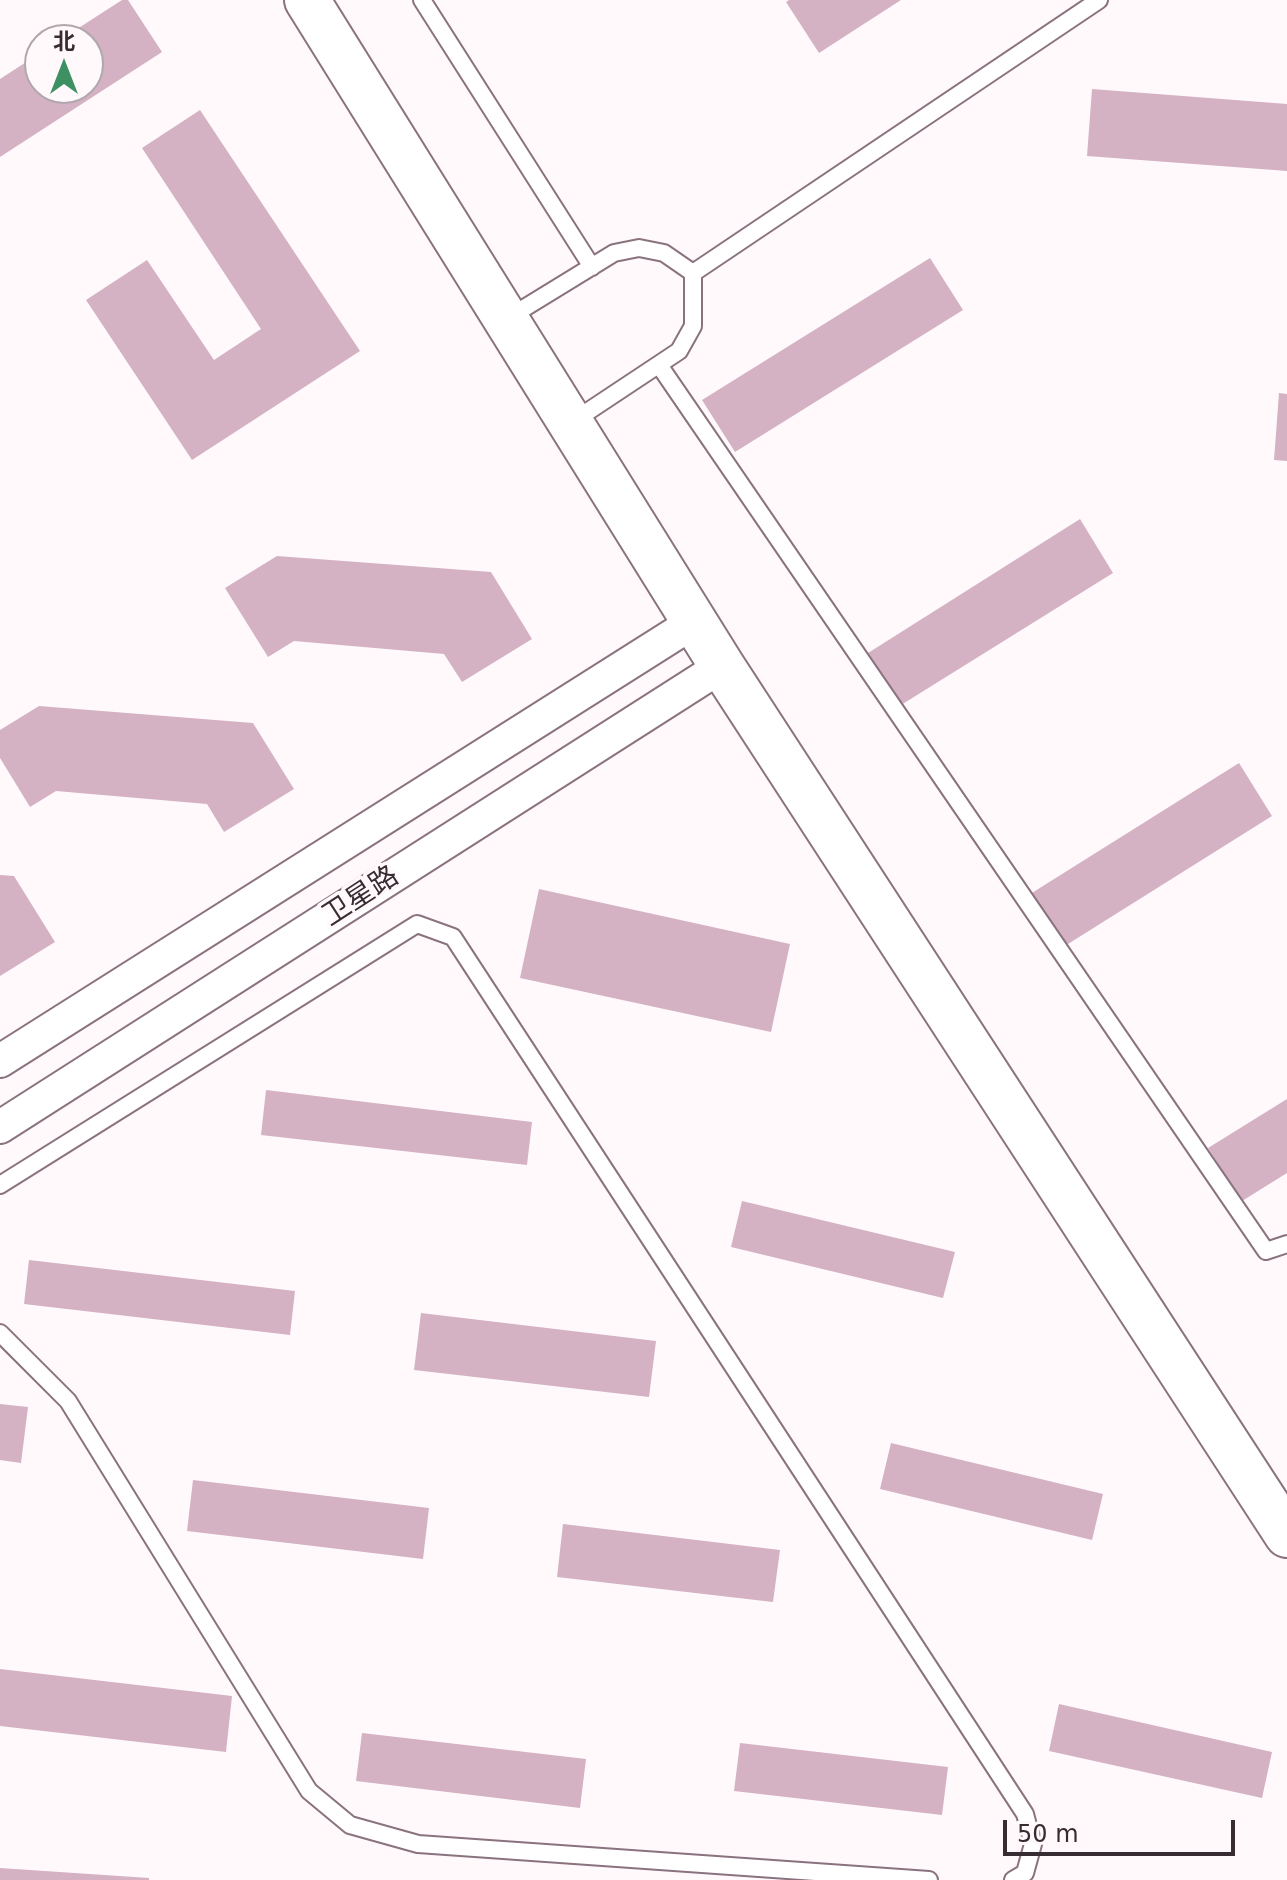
<!DOCTYPE html>
<html>
<head>
<meta charset="utf-8">
<style>
  body { margin:0 }
  #map { position:relative; width:1287px; height:1880px; overflow:hidden; background:#fff9fc; font-family:"DejaVu Sans","Noto Sans SC",sans-serif }
  canvas { display:block }
  .north { position:absolute; left:24px; top:24px; width:80px; height:80px; box-sizing:border-box; background:#fff9fc; border:2px solid #afa7ab; border-radius:50%; rotate:0deg; font-size:22px; font-weight:700; line-height:32px; text-align:center; color:#372c32 }
  .north::after { content:''; display:block; margin:auto; width:28px; height:36px; background:#3c9062; clip-path:polygon(50% 0,100% 100%,50% 72%,0 100%) }
  .scale { position:absolute; left:1003px; top:1820px; width:232px; height:36px; box-sizing:border-box; border:4px solid #372c32; border-top:0; padding-left:10px; font-size:24px; line-height:28px; white-space:nowrap; color:#372c32; -webkit-text-stroke:6px #fff9fc; paint-order:stroke }
</style>
</head>
<body>
<div id="map">
<canvas width="1287" height="1880"></canvas>
<div class="north">北</div>
<div class="scale">50 m</div>
</div>
<script>
const c = document.querySelector('canvas').getContext('2d');
c.lineJoin = 'round';
function paint(path, color) {
  c.fillStyle = color;
  c.fill(path, 'evenodd');
}
function trace(path, color, width, dash) {
  c.strokeStyle = color;
  c.lineWidth = width;
  c.lineCap = dash ? 'butt' : 'round';
  c.setLineDash(dash || []);
  c.stroke(path);
}
function write(font, color, halo, rows, align = 'center') {
  c.font = font + ' "DejaVu Sans","Noto Sans SC",sans-serif';
  c.lineWidth = 7;
  c.setLineDash([]);
  c.textBaseline = 'middle';
  c.strokeStyle = halo;
  c.fillStyle = color;
  for (const [text, x, y, turn = 0] of rows) {
    c.save();
    c.translate(x, y);
    c.rotate((+turn || 0) * Math.PI / 180);
    c.textAlign = isNaN(turn) ? turn : align;
    if (halo) c.strokeText(text, 0, 0);
    c.fillText(text, 0, 0);
    c.restore();
  }
}
paint(new Path2D(`
  M122,0H128L162,52L0,157V79L40,53V88H88V40H60Z
  M789,0H901L819,53L786,2Z
  M1092,89L1287,104V171L1087,156Z
  M200,110L360,351L192,460L86,300L147,260L214,360L261,329L142,148Z
  M930,258L963,310L735,452L702,400Z
  M1279,393L1287,394V461L1274,460Z
  M1080,519L1113,573L901,705L868,653Z
  M277,556L491,572L532,639L462,682L444,654L294,641L268,657L225,588Z
  M39,706L253,723L294,789L224,832L207,804L56,791L30,807L0,758V730Z
  M1239,763L1272,816L1060,949L1027,896Z
  M0,875L14,876L55,942L0,976Z
  M539,889L790,944L771,1032L520,978Z
  M266,1090L532,1122L527,1165L261,1135Z
  M1287,1099V1173L1242,1201L1208,1148Z
  M742,1201L955,1252L943,1298L731,1247Z
  M29,1260L295,1291L290,1335L24,1304Z
  M421,1313L656,1341L649,1397L414,1370Z
  M0,1404L28,1407L21,1463L0,1460Z
  M891,1443L1103,1494L1092,1540L880,1489Z
  M193,1480L429,1508L423,1559L187,1531Z
  M563,1524L780,1550L773,1602L557,1577Z
  M0,1669L232,1696L226,1752L0,1726Z
  M1059,1704L1272,1752L1262,1798L1049,1751Z
  M362,1733L586,1759L580,1808L356,1781Z
  M740,1743L948,1767L942,1815L734,1791Z
  M0,1868L149,1878V1880H0Z`), '#d4b2c3');
const lane = new Path2D(`
  M422,0L592,267
  M693,273L1099,0
  M508,318L614,253L639,248L664,253L693,273V326L679,351L572,422
  M659,365L1266,1251L1287,1244
  M0,1185L417,924L453,937L1025,1814L1033,1844L1025,1873L1013,1880
  M0,1333L68,1401L309,1791L350,1825L418,1844L929,1880`);
const street = new Path2D(`
  M0,1061L694,622
  M0,1127L722,666`);
const secondary = new Path2D(`
  M307,0L722,666L1287,1535`);
trace(lane, '#8a727e', 20);
trace(street, '#8a727e', 36);
trace(secondary, '#8a727e', 48);
trace(lane, '#fff', 16);
trace(street, '#fff', 32);
trace(secondary, '#fff', 44);
write('28px', '#372c32', '#fff9fc', [
  ["卫星路",361,897,-33]
]);
</script>
</body>
</html>
